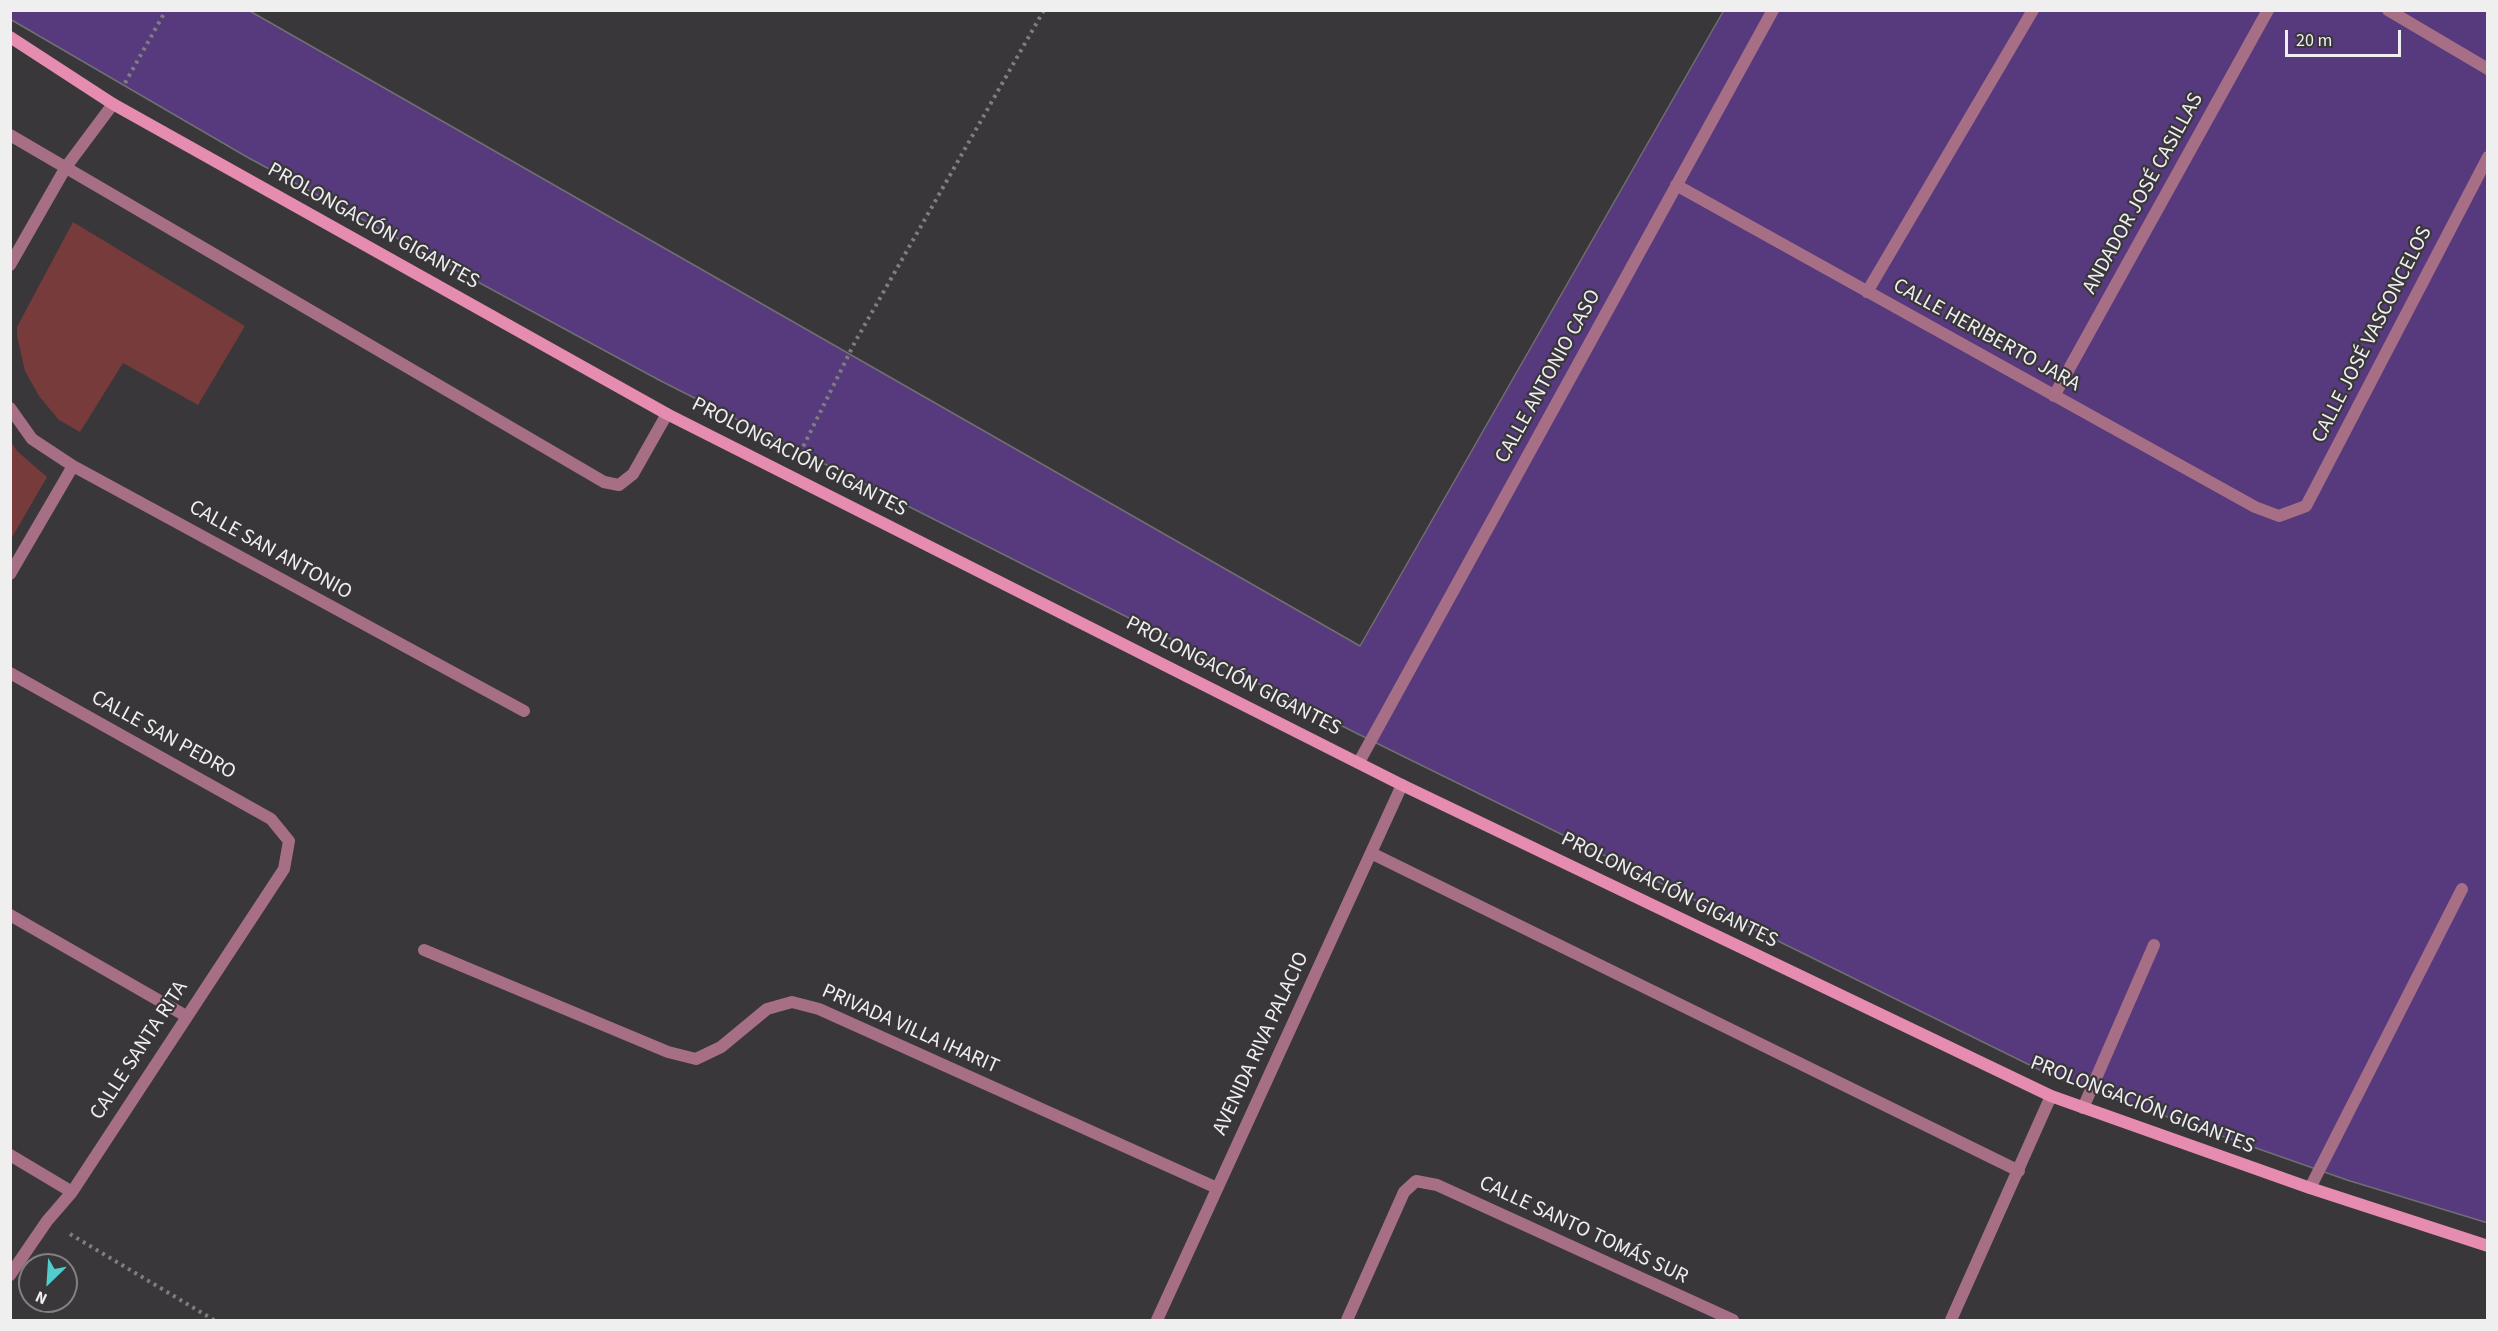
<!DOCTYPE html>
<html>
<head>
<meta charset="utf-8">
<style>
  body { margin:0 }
  #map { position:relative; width:2498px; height:1331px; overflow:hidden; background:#393739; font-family:"Source Sans 3",sans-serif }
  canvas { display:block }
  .frame { position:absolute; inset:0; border:12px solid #f0eff0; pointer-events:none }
  .north { position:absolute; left:18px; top:1253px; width:60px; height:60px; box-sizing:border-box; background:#393739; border:2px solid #828182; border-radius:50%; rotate:205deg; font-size:16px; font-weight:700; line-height:24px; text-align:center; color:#f0eff0 }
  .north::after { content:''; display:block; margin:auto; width:21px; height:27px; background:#52cdce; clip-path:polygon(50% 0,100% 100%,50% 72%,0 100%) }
  .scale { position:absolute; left:2285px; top:30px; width:116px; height:27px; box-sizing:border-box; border:3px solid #f0eff0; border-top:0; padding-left:8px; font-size:18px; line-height:21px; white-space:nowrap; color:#f0eff0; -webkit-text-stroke:4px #393739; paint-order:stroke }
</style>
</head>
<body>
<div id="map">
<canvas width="2498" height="1331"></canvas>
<div class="frame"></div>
<div class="north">N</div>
<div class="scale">20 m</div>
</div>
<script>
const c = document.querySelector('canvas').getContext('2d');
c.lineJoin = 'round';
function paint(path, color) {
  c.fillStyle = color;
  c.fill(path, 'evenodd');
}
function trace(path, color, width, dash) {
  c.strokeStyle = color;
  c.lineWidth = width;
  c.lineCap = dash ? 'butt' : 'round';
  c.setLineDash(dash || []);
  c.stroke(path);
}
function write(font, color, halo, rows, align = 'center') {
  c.font = font + ' "Source Sans 3",sans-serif';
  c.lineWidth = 4.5;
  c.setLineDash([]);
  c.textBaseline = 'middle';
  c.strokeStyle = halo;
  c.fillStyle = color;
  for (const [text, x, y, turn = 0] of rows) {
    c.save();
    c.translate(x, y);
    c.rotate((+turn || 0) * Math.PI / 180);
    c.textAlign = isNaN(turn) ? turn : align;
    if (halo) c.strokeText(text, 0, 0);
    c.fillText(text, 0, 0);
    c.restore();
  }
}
paint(new Path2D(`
  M73,222L245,326L198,405L123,363L80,432L59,420L39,396L25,371L17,336V327Z
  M11,442L17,451L47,477L11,539Z`), '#773b3b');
const building = new Path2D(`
  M10,10H2488V1223L2347,1180L2054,1077L1358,734L659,380L247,157L10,19Z
  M248,10H1724L1360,646Z`);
paint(building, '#57397d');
trace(building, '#706f72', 1.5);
trace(new Path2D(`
  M125,83L166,10
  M800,453L855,342L1044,10
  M70,1234L214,1320`), '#7f7e7f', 4, [3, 4.5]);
trace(new Path2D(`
  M2083,1108L2154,945
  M2310,1188L2462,889`), '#a76f85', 12);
trace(new Path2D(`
  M2388,10L2488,69
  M10,135L604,482L619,485L633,474L667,414
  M1676,185L2255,507L2279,516L2306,506L2488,157
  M10,265L66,167L113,104
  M1867,292L2033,10
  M2054,396L2268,10
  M10,408L32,439L73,466L524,711
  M10,574L73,466
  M10,673L271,819L289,841L284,869L72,1192L47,1221L10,1275
  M1359,762L1773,10
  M1371,853L2019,1171
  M10,915L186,1016
  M424,950L668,1052L696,1059L721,1047L767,1009L792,1002L819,1009L1217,1188
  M10,1155L72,1192
  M1157,1320L1402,785
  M1347,1320L1404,1192L1416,1181L1437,1185L1733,1320
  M1951,1320L2051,1096`), '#a76f85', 12);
trace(new Path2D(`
  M10,37L113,104L667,414L1402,785L2051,1096L2310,1188L2488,1246`), '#e68cb0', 12);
write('21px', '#f0eff0', '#393739', [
  ["ANDADOR JOSÉ CASILLAS",2144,194,-61],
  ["PROLONGACIÓN GIGANTES",373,227,29],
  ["CALLE JOSÉ VASCONCELOS",2373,335,-63],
  ["CALLE HERIBERTO JARA",1986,336,29],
  ["CALLE ANTONIO CASO",1549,377,-61],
  ["PROLONGACIÓN GIGANTES",799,458,27],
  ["CALLE SAN ANTONIO",270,551,29],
  ["PROLONGACIÓN GIGANTES",1233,677,27],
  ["CALLE SAN PEDRO",163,736,29],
  ["PROLONGACIÓN GIGANTES",1669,891,26],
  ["PRIVADA VILLA IHARIT",910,1030,24],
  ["AVENIDA RIVA PALACIO",1262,1044,-65],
  ["CALLE SANTA RITA",140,1051,-57],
  ["PROLONGACIÓN GIGANTES",2142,1106,21],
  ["CALLE SANTO TOMÁS SUR",1583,1231,25]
]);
</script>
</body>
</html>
